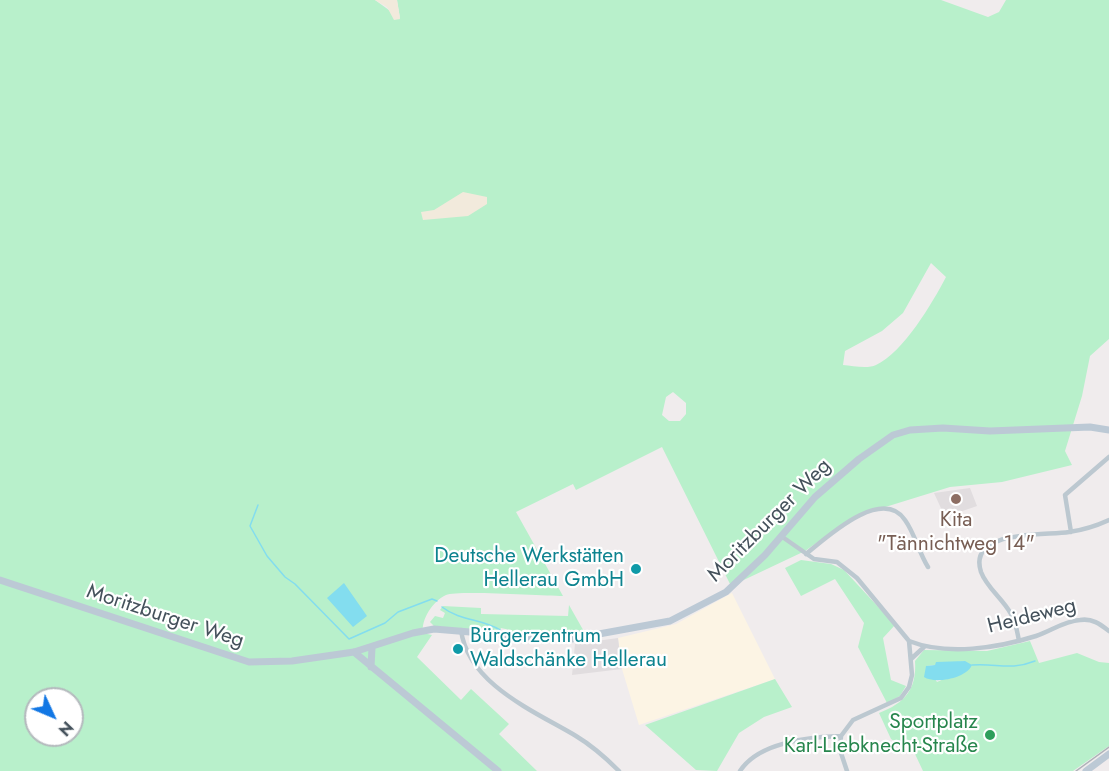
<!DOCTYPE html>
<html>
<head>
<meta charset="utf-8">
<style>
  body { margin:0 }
  #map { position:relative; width:1109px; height:771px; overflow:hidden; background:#f0eced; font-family:Jost,sans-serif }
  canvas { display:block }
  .north { position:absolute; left:24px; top:687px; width:60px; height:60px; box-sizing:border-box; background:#fff; border:2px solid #b4b9bd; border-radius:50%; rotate:134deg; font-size:16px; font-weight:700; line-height:24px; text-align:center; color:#44515b }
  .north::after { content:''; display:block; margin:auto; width:21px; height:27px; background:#1277e4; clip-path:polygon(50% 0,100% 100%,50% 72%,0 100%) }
</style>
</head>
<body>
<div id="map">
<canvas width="1109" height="771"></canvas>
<div class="north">N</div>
</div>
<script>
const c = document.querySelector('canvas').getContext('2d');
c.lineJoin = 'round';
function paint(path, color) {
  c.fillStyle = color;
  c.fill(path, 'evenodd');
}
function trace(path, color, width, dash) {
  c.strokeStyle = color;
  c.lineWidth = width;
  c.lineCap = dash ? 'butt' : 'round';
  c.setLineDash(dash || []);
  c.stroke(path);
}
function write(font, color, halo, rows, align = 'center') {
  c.font = font + ' Jost,sans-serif';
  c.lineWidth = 4.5;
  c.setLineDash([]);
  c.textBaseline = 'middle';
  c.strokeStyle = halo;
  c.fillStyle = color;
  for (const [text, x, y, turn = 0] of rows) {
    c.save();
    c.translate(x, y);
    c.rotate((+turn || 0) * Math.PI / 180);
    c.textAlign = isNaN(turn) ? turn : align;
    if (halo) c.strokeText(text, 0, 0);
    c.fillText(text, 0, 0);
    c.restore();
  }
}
paint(new Path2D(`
  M732,593L775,679L639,725L622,669L618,638L676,624Z`), '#fcf4e4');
paint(new Path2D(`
  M970,488L977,506L945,517L934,493Z
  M618,638L622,669L572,675L575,644Z`), '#e1dddf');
paint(new Path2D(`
  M0,0H375L400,18L397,0H941L988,17L999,12L1006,0H1109V339L1090,356L1082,396L1065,451L1072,465L1002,482L950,487L853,517L805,551L731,586L662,447L576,490L573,484L516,512L563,596C543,596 458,590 446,595C433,601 421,619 423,633L432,635L417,657L461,700L471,689L509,724L499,734L537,771H0ZM931,263L946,277C933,302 903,353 876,365C868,369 853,366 843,365L845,351L882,331L903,313ZM673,392L686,403V414L680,421H669L662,415L666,397ZM36,699H72V735H36Z
  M801,560L831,564L844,570L895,625L883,638L891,680L906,686L900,696L887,703L858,647L864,623L835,579L801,596L785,568Z
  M569,605L586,635L573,638L510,634V630L501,628L499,633L434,626L430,622L435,616L443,618L445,613L440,610L443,606L481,608V614L568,616Z
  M1030,641L1039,663L1077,653L1099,662L1109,663V746L1073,771H923L915,754L891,739L879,713C905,703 917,689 915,661L924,650L987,651ZM965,661L946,678L937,682L927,666Z
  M775,679L792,707L764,717L739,733L717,771L696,770L645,725Z`), '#b8f0cb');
paint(new Path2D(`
  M375,0H397L400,19L394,20L387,7Z
  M463,192L487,197V204L468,216L423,220L421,212L434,210Z`), '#f2eadc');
paint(new Path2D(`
  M344,583L367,616L353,627L327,598Z
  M965,661L972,665C966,679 934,684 924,677L926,666L935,665L936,662Z`), '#83ddef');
trace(new Path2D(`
  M258,505L250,526L267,556L285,577L295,584L349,639L385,623L398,612L432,599L437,601
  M442,607C460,621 483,619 500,630
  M972,665C997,663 1010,671 1035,661`), '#83ddef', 1.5);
trace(new Path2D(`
  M1071,532L1065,495L1109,457
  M781,536L814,559L837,562L857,578L909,641L912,675L909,687L901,698L853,720L841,736L840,750L847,771
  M806,554C827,537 882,486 905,520C915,534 919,553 928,567
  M461,630C468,684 534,711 576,736C591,745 606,758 619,771
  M909,641C947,656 998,648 1036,636C1051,631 1064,621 1080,620C1092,618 1100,624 1109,631
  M1019,641C1017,631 1016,622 1011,614C1003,599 987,588 981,572C967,529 1045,536 1069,532C1083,530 1096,526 1109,520
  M911,659L924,647
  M740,771C759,742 809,737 841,736`), '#bcc8d0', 4.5);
trace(new Path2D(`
  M0,580L249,662L292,661L354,652L413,633L434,629L566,640L670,621L726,592L765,555L815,497L859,459L893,435L910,430L943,428L990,431L1090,427L1109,430
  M354,652L498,771
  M371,667L372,648
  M1086,771L1109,754`), '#bcc9d5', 7);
trace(new Path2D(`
  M1076,771L1109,747`), '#aeb2b8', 1.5);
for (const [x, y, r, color] of [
  [956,499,6,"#8d6e63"],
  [636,569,6,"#0f9aa8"],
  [458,649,6,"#0f9aa8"],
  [990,735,6,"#2e9e5b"]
]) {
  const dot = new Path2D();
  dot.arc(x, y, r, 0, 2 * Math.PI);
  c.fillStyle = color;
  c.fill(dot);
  trace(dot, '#fff', 2);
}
write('21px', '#44515b', '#fff', [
  ["Moritzburger Weg",770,521,-45],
  ["Moritzburger Weg",165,617,18],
  ["Heideweg",1032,617,-14]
]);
write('21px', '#785e54', '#fff', [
  ["Kita",956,521],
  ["\"Tännichtweg 14\"",956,545]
]);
write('21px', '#0d838f', '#fff', [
  ["Deutsche Werkstätten",624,557],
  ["Hellerau GmbH",624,581],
  ["Bürgerzentrum",470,637,"left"],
  ["Waldschänke Hellerau",470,661,"left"]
], 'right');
write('21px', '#27864d', '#fff', [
  ["Sportplatz",978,723],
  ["Karl-Liebknecht-Straße",978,747]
], 'right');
</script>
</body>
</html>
